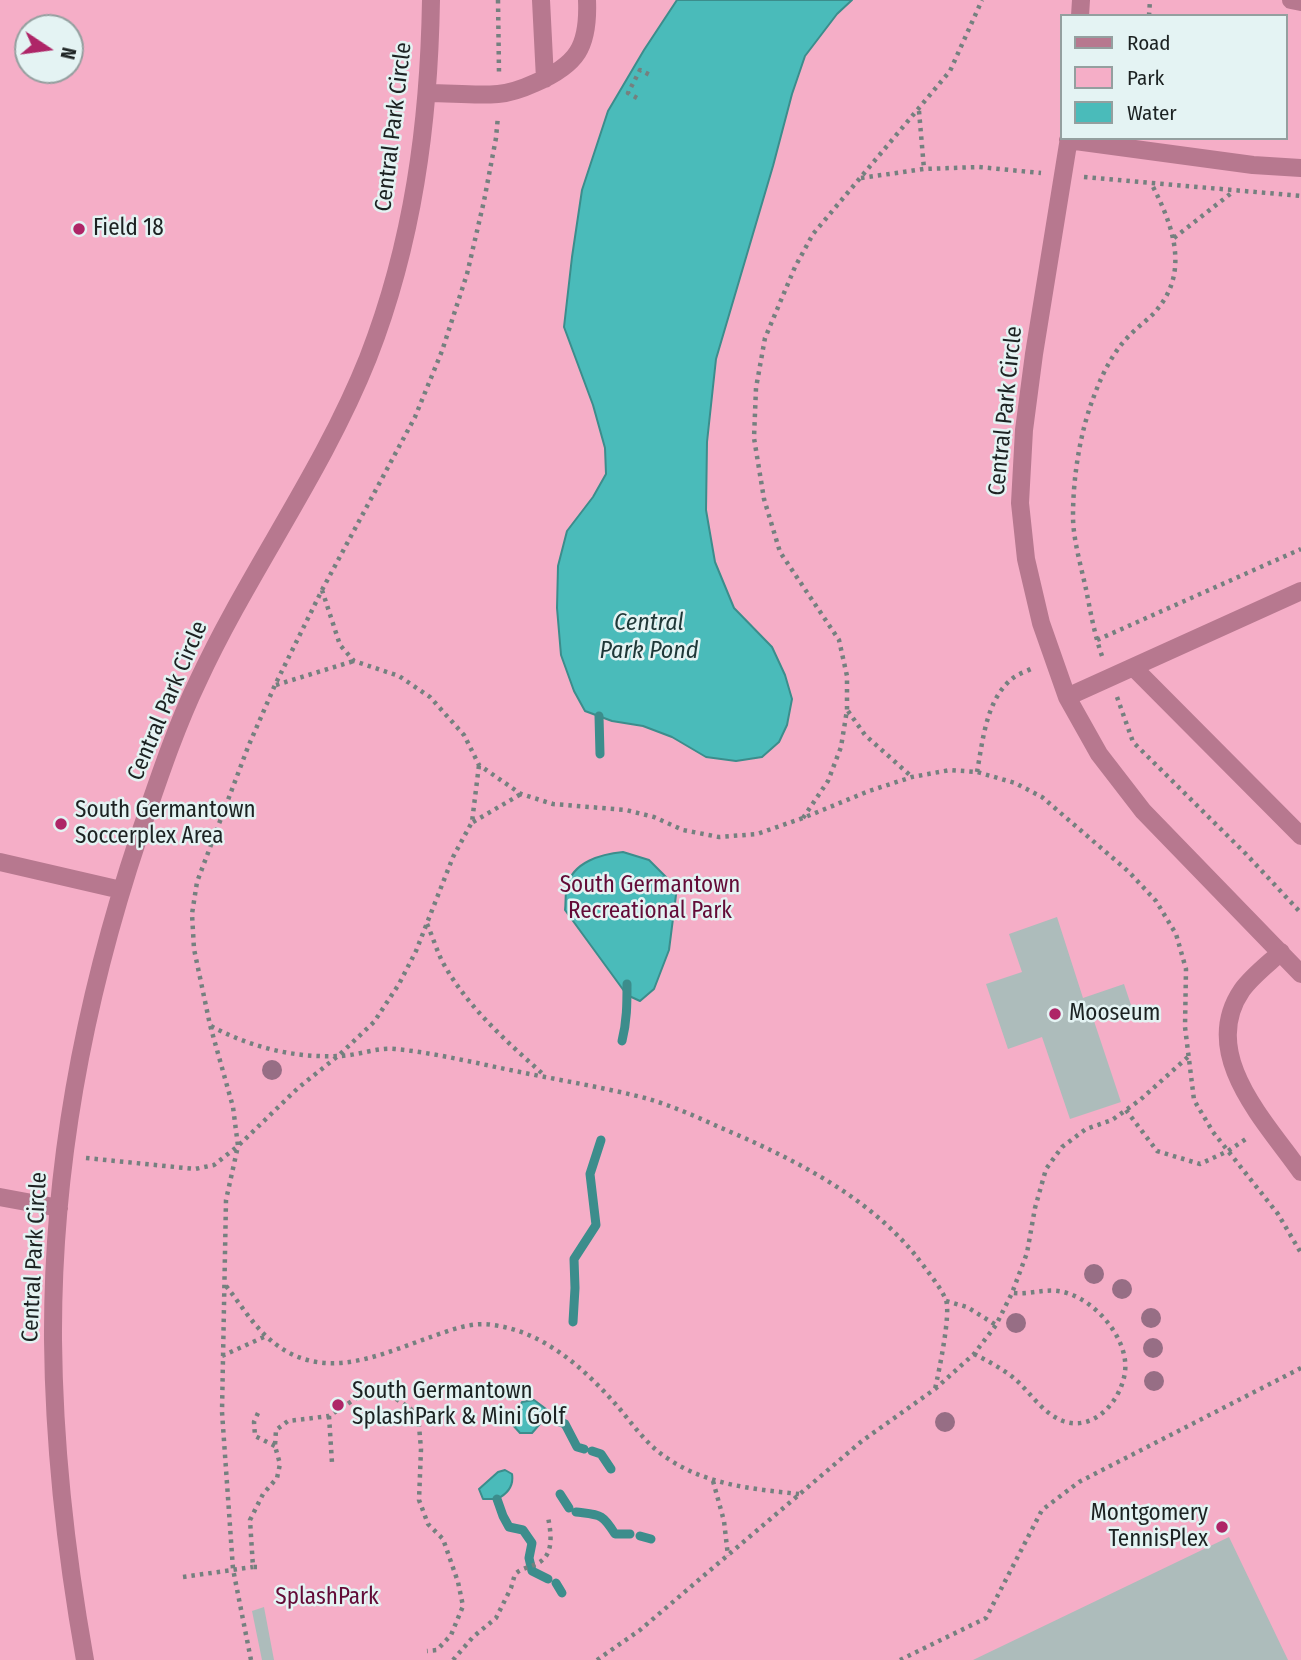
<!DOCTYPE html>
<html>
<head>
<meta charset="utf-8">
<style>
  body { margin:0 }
  #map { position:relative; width:1301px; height:1660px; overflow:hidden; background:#d7e6e5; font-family:"Fira Sans Condensed",sans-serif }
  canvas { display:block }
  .legend { position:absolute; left:1060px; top:14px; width:228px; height:126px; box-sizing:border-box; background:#e4f3f3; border:2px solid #949f9f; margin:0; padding:9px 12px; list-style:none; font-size:21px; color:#1c2222 }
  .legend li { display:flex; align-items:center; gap:14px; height:35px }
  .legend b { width:35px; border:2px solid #949f9f }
  .north { position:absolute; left:14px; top:14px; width:70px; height:70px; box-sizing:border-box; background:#e4f3f3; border:2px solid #949f9f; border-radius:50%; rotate:103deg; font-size:19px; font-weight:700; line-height:28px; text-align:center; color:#1c2222 }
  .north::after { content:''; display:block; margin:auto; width:24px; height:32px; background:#ae2567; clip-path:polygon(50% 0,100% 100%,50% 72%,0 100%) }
</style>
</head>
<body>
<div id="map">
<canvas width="1301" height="1660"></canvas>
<ul class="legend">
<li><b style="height:9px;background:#b7788f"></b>Road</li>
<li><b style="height:19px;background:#f5aec7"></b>Park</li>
<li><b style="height:19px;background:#4abbba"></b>Water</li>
</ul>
<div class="north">N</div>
</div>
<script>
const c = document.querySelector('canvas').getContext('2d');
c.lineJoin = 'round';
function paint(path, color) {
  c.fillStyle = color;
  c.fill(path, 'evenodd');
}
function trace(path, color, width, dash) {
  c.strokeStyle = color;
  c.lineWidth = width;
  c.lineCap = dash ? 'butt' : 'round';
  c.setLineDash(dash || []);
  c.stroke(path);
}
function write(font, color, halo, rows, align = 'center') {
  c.font = font + ' "Fira Sans Condensed",sans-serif';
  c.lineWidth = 5;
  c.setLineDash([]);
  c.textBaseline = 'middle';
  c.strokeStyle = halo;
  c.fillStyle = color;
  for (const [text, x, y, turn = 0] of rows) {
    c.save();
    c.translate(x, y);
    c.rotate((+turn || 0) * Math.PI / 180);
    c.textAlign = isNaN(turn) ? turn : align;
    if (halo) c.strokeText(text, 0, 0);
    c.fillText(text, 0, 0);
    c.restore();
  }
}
paint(new Path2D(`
  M0,0H1301V1660H0ZM1061,16H1285V138H1061ZM28,28H70V70H28Z`), '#f5aec7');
const water = new Path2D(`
  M677,0H852L837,14L805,56L792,94L773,166L716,359L707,442L706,510L715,562L734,608L772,647L785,675L792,699L787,725L779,742L762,757L736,761L706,757L672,737L643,726L612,721L585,711L574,691L561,655L557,608L558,566L567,531L593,497L606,474L605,448L593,405L564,327L572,257L582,190L608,111L644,50Z
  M623,852L649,860L668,879L676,895L669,950L654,989L640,1001L627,995L565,910C566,902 565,893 567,886C573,862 601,854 623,852Z
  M534,1400L546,1409L545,1418L532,1433H520L512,1424L522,1402Z
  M505,1470L512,1474C514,1486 507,1494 497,1499H483L479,1489L498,1472Z`);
paint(water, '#4abbba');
trace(water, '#3c8d8c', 2);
trace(new Path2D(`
  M599,716L600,754
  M622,1041C627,1021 627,1004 627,984
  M573,1322L575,1288L574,1259L596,1225L590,1174L601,1140
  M558,1421L565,1424L577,1447L584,1449
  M592,1451L601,1454L611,1469
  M560,1494L569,1508
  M497,1499L503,1516L509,1527L523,1530L532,1543L529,1558L532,1571L548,1579
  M576,1512C600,1515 602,1513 615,1534H630
  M640,1536L651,1539
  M556,1583L562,1593`), '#3c8d8c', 9);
paint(new Path2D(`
  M1057,917L1083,998L1124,984L1132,1008L1094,1021L1121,1102L1070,1119L1042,1037L1008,1049L986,984L1022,972L1009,934Z
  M1229,1537L1288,1660H973Z
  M264,1607L274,1660H262L252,1611Z`), '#adbcbb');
trace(new Path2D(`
  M498,0L499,73
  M1149,16L1150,0
  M637,98L628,93L640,70L650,75
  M919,111L924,169
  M1084,177L1301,196
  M861,178L924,169L979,167L1041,173
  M1174,238L1234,191
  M322,590L340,645L354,661L399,676L430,697L464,735L479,765L521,794L553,804L626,810L654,817L683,830L719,837L757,834L803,818L869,791L912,777L950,770L977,772L1015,783L1042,797L1129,872L1156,901L1176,934L1186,969L1185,1027L1194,1100L1213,1132L1278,1214L1301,1253
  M1097,640L1301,549
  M1102,656C1095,636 1091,615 1087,594C1082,569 1073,541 1073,516C1073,477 1080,432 1094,396C1103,372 1114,350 1132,333C1141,324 1152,317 1159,307C1190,268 1171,221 1151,183
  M276,685L354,661
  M1117,697L1133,742L1246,854L1301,913
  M848,711L865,735L912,777
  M977,772C983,740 986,699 1013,678C1018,674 1027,671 1033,668
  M803,818L828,781L841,747L847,710V676L839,640L780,552L764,499L754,438L756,388L765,338L795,267L813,234L950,71L982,0
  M473,822L521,794
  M427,924C432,935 436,948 441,959C465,1005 506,1041 544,1075
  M211,1026C250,1047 293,1058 338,1056C357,1056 377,1047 395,1049C436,1053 475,1063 515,1071C558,1080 602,1087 645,1098C670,1105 695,1116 719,1127C790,1157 867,1195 916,1256C924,1267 941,1287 946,1300C951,1314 939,1371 935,1389
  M1126,1110L1157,1151L1200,1164L1228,1151L1249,1137
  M86,1158L195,1169L214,1165L238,1146L298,1088L338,1056L374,1022L399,984L416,951L453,857L472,822L479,765
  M226,1286C239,1302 251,1322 266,1336C316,1383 370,1359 425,1339C446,1332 470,1321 493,1325C545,1332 586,1370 619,1408C634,1426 647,1445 667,1458C706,1485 753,1489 799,1494
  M946,1301L967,1307L996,1325
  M974,1354C988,1361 1003,1369 1015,1379C1031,1393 1042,1413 1063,1421C1094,1432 1121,1401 1125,1372C1129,1340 1098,1304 1070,1294C1048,1286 1034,1295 1013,1293
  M222,1356L266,1336
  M258,1413L254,1422L255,1436L275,1446
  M329,1416L332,1463
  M713,1481L724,1521L728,1556
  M257,1567H253L250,1520L263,1494L277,1478L280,1464L275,1446L276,1430L288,1421L329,1416L358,1397L377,1394L395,1398L411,1409L419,1426L421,1449L419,1500L428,1524L443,1539L458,1582L463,1606L451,1635L437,1650L427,1651
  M183,1577L253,1567
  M251,1660L233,1569L222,1412L226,1200L238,1146L233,1107L210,1025L194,949L192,914L197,882L248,747L275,685L322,590L415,417L442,351L467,274L484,201L496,138L498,116
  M453,1660L473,1637L496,1618L511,1588L515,1574C522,1568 528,1568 536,1564C555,1556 551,1533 548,1517
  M597,1660L640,1630L862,1441L935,1389L974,1354L996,1325L1012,1293L1027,1253L1035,1208L1046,1169L1062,1147L1086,1129L1112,1120L1140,1100L1189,1056
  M900,1660L986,1618L1042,1510L1079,1482L1301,1368`), '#75807f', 4.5, [3.5, 5]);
trace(new Path2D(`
  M541,0L545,79
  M1291,0L1301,2
  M1080,16L1081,0
  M428,93C451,93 475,96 498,94C510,93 524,88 535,83C577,65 589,47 587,0
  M1069,138L1034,354L1024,430L1020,503L1026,559L1041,623L1067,697L1099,754L1143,811L1301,974
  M1068,140L1253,165L1301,168
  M1133,667L1301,836
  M1067,697L1301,591
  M0,862L121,890
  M1281,952C1268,964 1252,976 1242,990C1198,1054 1266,1122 1301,1172
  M0,1197L59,1208
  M85,1660C66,1554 54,1447 53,1340C52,1169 85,997 139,836C157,784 174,731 198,681C249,571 323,471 368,358C413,243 429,123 431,0`), '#b7788f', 18);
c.fillStyle = '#976e85';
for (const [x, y] of [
  [272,1070],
  [1094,1274],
  [1122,1289],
  [1151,1318],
  [1016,1323],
  [1153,1348],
  [1154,1381],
  [945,1422]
]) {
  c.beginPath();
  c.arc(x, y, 10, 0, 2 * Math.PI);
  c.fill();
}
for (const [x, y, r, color] of [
  [79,229,7,"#ae2567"],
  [61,824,7,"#ae2567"],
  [1055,1014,7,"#ae2567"],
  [338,1405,7,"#ae2567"],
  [1222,1527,7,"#ae2567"]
]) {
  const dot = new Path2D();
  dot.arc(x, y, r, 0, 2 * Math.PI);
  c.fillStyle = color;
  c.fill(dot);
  trace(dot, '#e4f3f3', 2.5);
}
write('23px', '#1c2222', '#e4f3f3', [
  ["Central Park Circle",394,127,-83],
  ["Central Park Circle",1006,411,-84],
  ["Central Park Circle",168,701,-67],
  ["Central Park Circle",35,1257,-87]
]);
write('23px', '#1c2222', '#e4f3f3', [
  ["Field 18",93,229],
  ["South Germantown",75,811],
  ["Soccerplex Area",75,837],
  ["Mooseum",1069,1014],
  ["South Germantown",352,1392],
  ["SplashPark & Mini Golf",352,1418],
  ["Montgomery",1208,1514,"right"],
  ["TennisPlex",1208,1540,"right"]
], 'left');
write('23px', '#630b37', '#e4f3f3', [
  ["South Germantown",650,886],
  ["Recreational Park",650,912],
  ["SplashPark",327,1598]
]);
write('italic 24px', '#1f3838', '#e4f3f3', [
  ["Central",649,623],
  ["Park Pond",649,651]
]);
</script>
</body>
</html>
